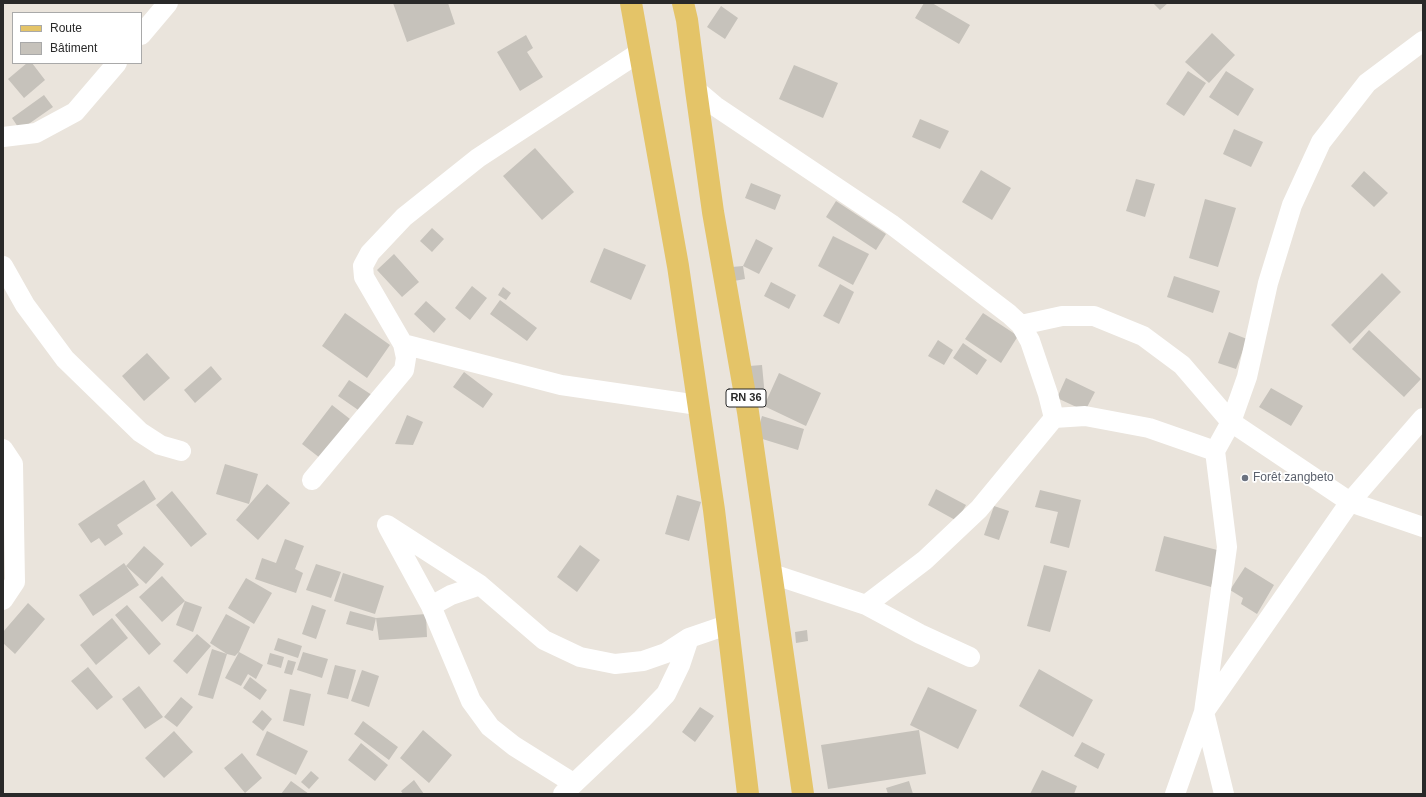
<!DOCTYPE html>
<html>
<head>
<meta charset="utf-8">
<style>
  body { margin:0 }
  #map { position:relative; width:1426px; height:797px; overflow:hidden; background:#eae4dc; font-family:Arial,sans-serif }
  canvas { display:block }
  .frame { position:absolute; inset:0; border:4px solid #292929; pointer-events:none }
  .legend { position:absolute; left:12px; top:12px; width:130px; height:52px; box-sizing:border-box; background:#fff; border:1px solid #a9a9a9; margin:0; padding:5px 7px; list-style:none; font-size:12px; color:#292929 }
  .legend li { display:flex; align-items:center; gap:8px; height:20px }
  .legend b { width:20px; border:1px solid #a9a9a9 }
</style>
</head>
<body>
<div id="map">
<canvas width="1426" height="797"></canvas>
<div class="frame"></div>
<ul class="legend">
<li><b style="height:5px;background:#e4c468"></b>Route</li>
<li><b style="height:11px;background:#c6c2bb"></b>Bâtiment</li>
</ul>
</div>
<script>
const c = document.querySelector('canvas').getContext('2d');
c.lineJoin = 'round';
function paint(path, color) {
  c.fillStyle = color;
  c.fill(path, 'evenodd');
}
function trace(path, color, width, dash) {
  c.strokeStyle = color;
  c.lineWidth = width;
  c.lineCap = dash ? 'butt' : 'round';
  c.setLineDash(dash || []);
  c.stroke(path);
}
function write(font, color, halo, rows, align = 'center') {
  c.font = font + ' Arial,sans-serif';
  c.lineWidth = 3.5;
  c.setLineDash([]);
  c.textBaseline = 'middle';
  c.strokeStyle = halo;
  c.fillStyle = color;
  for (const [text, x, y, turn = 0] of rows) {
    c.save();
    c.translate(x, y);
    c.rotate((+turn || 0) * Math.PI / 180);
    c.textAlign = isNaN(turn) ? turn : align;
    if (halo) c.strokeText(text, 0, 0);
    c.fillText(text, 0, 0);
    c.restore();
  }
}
paint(new Path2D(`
  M393,3H448L455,24L407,42Z
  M924,3H932L970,25L959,44L915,18Z
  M1153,3H1168L1160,10Z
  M721,6L738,18L725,39L707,27Z
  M1212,33L1235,55L1209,83L1185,62Z
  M526,35L533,48L527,52L543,77L520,91L497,52Z
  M27,63H32L45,80L24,98L8,79Z
  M794,65L838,83L823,118L779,99Z
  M1188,71L1206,83L1184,116L1166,104Z
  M1226,71L1254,89L1238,116L1209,97Z
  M44,95L53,107L20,130L12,118Z
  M920,119L949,131L940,149L912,137Z
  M1234,129L1263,142L1251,167L1223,154Z
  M535,148L574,192L542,220L503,176Z
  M981,170L1011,188L992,220L962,202Z
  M1364,171L1388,193L1374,207L1351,186Z
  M1136,179L1155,184L1145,217L1126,211Z
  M751,183L781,195L775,210L745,198Z
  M1205,199L1236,208L1218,267L1189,258Z
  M836,201L886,234L876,250L826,217Z
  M432,228L444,239L432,252L420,241Z
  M833,236L869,254L853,285L818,266Z
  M756,239L773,248L759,274L743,266Z
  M604,248L646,265L631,300L590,282Z
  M394,254L419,282L402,297L377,270Z
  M743,266L745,279L734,281L732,267Z
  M1382,273L1401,292L1350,344L1331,325Z
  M1174,276L1220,291L1213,313L1167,297Z
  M771,282L796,295L789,309L764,296Z
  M840,284L854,292L839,324L823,316Z
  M472,286L487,298L470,320L455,308Z
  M503,287L511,293L506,300L498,295Z
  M500,300L537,328L527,341L490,314Z
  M426,301L446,319L434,333L414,314Z
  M345,313L390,345L367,378L322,346Z
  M983,313L1018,336L1001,363L965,339Z
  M1369,330L1421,379L1404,397L1352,349Z
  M1229,332L1247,339L1236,369L1218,363Z
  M938,340L953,350L944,365L928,356Z
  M963,343L987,360L977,375L953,358Z
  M147,353L170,378L144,401L122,376Z
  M762,365L765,397L752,398L749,366Z
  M211,366L222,379L195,403L184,390Z
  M464,372L493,394L483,408L453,387Z
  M779,373L821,393L806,426L764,406Z
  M1066,378L1095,392L1085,411L1057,398Z
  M349,380L375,397L364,414L338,396Z
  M1271,388L1303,406L1291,426L1259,407Z
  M332,405L350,419L320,458L302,444Z
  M407,415L423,422L413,445L395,444Z
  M762,416L804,429L798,450L756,437Z
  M225,464L258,474L249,504L216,494Z
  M144,480L156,499L117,525L123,534L105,546L99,538L91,543L78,524Z
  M267,484L290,503L258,540L236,520Z
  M936,489L966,505L957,521L928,505Z
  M1040,490L1081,500L1069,548L1050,543L1058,512L1035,507Z
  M172,491L207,534L191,547L156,505Z
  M677,495L701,502L689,541L665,534Z
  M994,506L1009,511L999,540L984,535Z
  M1164,536L1221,551L1211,587L1155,571Z
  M285,539L304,546L295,569L303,573L296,593L255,579L262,558L276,563Z
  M580,545L600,560L577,592L557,577Z
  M144,546L164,564L146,584L126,566L139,585L93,616L79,595L124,563L126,566Z
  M316,564L341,572L331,598L306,590Z
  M1044,565L1067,571L1050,632L1027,626Z
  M1245,567L1274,585L1257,614L1241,604L1243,598L1230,590Z
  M343,573L384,586L375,614L334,601Z
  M162,576L185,601L202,607L193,632L176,625L185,601L162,622L139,597Z
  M246,578L272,593L254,624L228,608Z
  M28,603L45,619L15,654L3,643V632Z
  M127,605L161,644L149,655L115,615Z
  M312,605L326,610L316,639L302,634Z
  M350,611L376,618L426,614L427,637L379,640L376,618L373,631L346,624Z
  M226,614L250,627L239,652L263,665L256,679L248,674L241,686L225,678L239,652L235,656L227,654L213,699L198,695L212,649L227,654L210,643Z
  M112,618L128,638L96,665L80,645Z
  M807,630L808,641L796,643L795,632Z
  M197,634L211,646L187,674L173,661Z
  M278,638L302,646L298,658L274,650Z
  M303,652L328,659L322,678L297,670Z
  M270,653L284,657L281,668L267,664Z
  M288,660L296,662L292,675L284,673Z
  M335,665L356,670L348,699L327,694Z
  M88,667L113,697L97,710L71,681Z
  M1039,669L1093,700L1073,737L1019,706Z
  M362,670L379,676L369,707L351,701Z
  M250,677L267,690L260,700L243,688Z
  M139,686L163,717L145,729L122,699Z
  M928,687L977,710L958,749L910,725Z
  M290,689L311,694L304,726L283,721Z
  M181,697L193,707L177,727L164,717Z
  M700,707L714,716L695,742L682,732Z
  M262,710L272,719L263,731L252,722Z
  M363,721L398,747L389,760L354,734Z
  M423,730L452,755L429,783L400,758Z
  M919,730L926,774L828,789L821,745Z
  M174,731L193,752L164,778L145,758Z
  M267,731L308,751L296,775L256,755Z
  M1082,742L1105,754L1098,769L1074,756Z
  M361,743L388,765L375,781L348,760Z
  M242,753L262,778L245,793L224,768Z
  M1042,770L1077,786L1074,794H1030Z
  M311,771L319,778L309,789L301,782Z
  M414,780L424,794H403L401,791Z
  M291,781L309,794H281Z
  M909,781L913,794H888L886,788Z`), '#c6c2bb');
trace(new Path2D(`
  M141,35L168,3
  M696,90L715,106L891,224L1009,314L1021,325L1030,341L1048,394L1054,418L979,509L925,560L866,605L772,574
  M3,137L36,133L75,112L117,63
  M3,266L25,305L65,359L140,432L160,445L181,451
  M1021,325L1062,316H1094L1143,336L1182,365L1231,422L1350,502L1423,527
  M403,344L561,385L698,405
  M1054,418L1085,416L1149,428L1215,451L1231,422L1247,377L1268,283L1292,205L1321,142L1367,83L1423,41
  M3,449L13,464L15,582L3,600
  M1215,451L1227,547L1204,712L1224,794
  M312,480L404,370L406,358L403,344L364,277L363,266L370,253L404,217L478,158L640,52
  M387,525L480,585
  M388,527L431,606
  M866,605L920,634L970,657
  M573,783L514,746L490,727L471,701L431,606L451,595L480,585L544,640L580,657L615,664L643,661L666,653L689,638
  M563,794L642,719L666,694L680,665L689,638L727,625
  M1175,794L1204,712L1350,502L1423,418`), '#fff', 20);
trace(new Path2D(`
  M631,3L678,266L714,510L748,794
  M683,3L687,20L696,90L713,212L748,412L803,794`), '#e4c468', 22);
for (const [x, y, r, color] of [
  [1245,478,4,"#6b7280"]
]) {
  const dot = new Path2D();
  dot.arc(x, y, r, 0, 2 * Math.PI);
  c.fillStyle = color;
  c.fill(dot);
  trace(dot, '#fff', 1.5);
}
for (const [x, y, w] of [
  [746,398,40]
]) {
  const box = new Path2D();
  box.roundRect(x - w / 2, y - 9, w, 18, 3);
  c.fillStyle = '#fff';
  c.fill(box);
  trace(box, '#292929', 1);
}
write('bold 11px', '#292929', null, [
  ["RN 36",746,398]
]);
write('12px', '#5b616d', '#fff', [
  ["Forêt zangbeto",1253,478]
], 'left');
</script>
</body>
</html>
